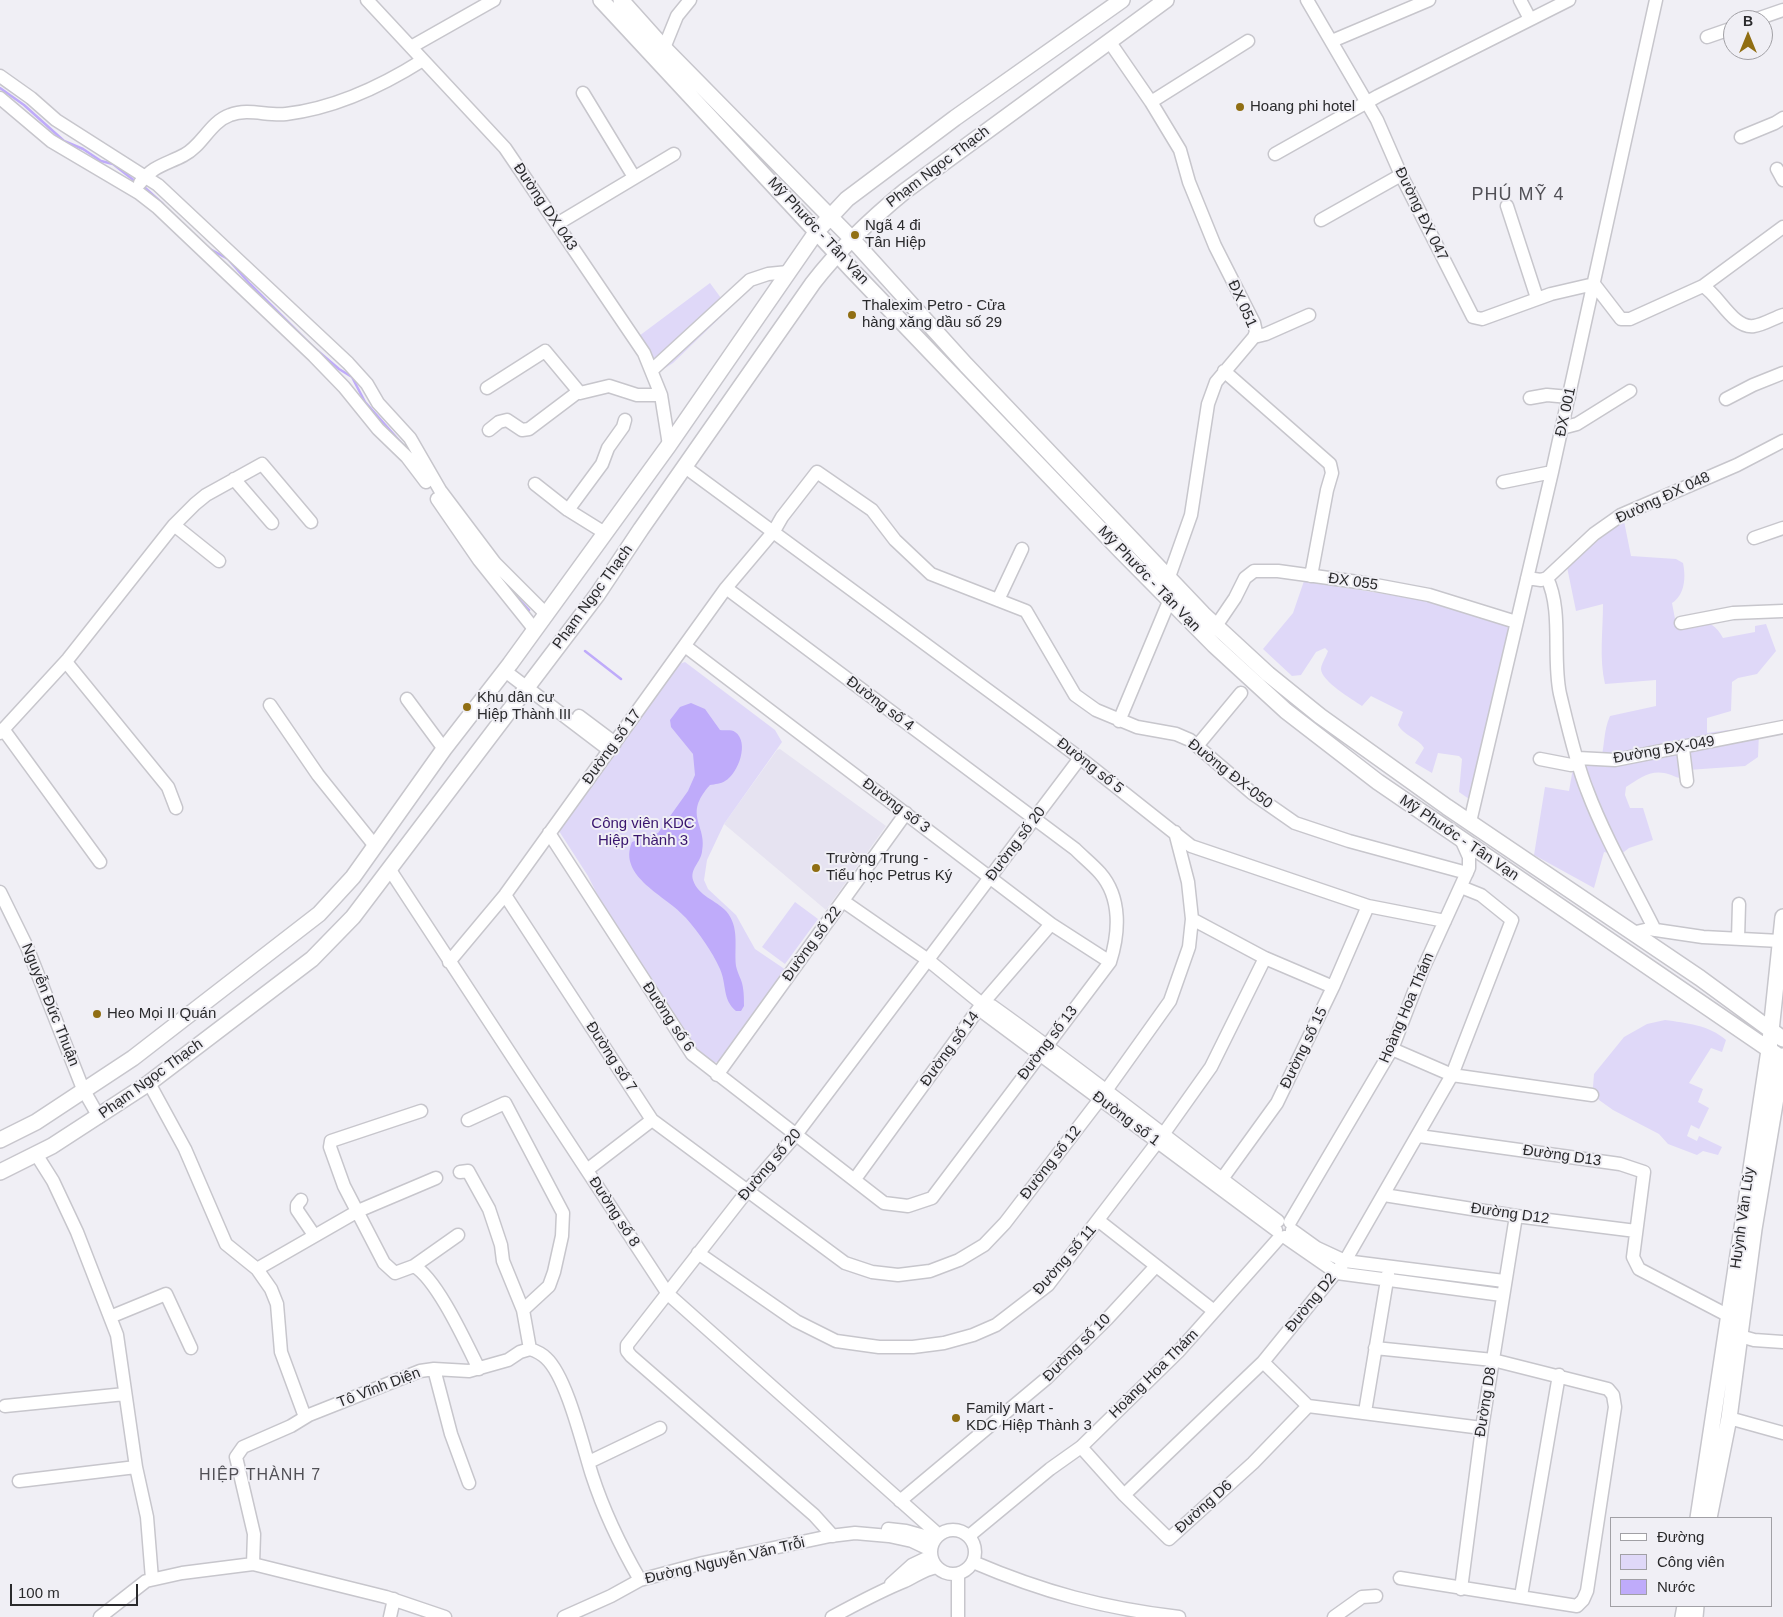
<!DOCTYPE html>
<html>
<head>
<meta charset="utf-8">
<style>
  body { margin:0 }
  #map { position:relative; width:1783px; height:1617px; overflow:hidden; background:#f0eff5; font-family:Helvetica,sans-serif }
  canvas { display:block }
  .legend { position:absolute; left:1610px; top:1517px; width:162px; height:90px; box-sizing:border-box; background:#f0eff5; border:1px solid #a1a0a5; margin:0; padding:6px 9px; list-style:none; font-size:15px; color:#2a2a2c }
  .legend li { display:flex; align-items:center; gap:10px; height:25px }
  .legend b { width:25px; border:1px solid #a1a0a5 }
  .north { position:absolute; left:1723px; top:10px; width:50px; height:50px; box-sizing:border-box; background:#f0eff5; border:1px solid #a1a0a5; border-radius:50%; rotate:0deg; font-size:14px; font-weight:700; line-height:20px; text-align:center; color:#2a2a2c }
  .north::after { content:''; display:block; margin:auto; width:18px; height:22px; background:#906e13; clip-path:polygon(50% 0,100% 100%,50% 72%,0 100%) }
  .scale { position:absolute; left:10px; top:1584px; width:128px; height:22px; box-sizing:border-box; border:2px solid #2a2a2c; border-top:0; padding-left:6px; font-size:15px; line-height:18px; white-space:nowrap; color:#2a2a2c; -webkit-text-stroke:4px #f0eff5; paint-order:stroke }
</style>
</head>
<body>
<div id="map">
<canvas width="1783" height="1617"></canvas>
<ul class="legend">
<li><b style="height:6px;background:#fff"></b>Đường</li>
<li><b style="height:14px;background:#dfd8f8"></b>Công viên</li>
<li><b style="height:14px;background:#bfabfa"></b>Nước</li>
</ul>
<div class="north">B</div>
<div class="scale">100 m</div>
</div>
<script>
const c = document.querySelector('canvas').getContext('2d');
c.lineJoin = 'round';
function paint(path, color) {
  c.fillStyle = color;
  c.fill(path, 'evenodd');
}
function trace(path, color, width, dash) {
  c.strokeStyle = color;
  c.lineWidth = width;
  c.lineCap = dash ? 'butt' : 'round';
  c.setLineDash(dash || []);
  c.stroke(path);
}
function write(font, color, halo, rows, align = 'center') {
  c.font = font + ' Helvetica,sans-serif';
  c.lineWidth = 4;
  c.setLineDash([]);
  c.textBaseline = 'middle';
  c.strokeStyle = halo;
  c.fillStyle = color;
  for (const [text, x, y, turn = 0] of rows) {
    c.save();
    c.translate(x, y);
    c.rotate((+turn || 0) * Math.PI / 180);
    c.textAlign = isNaN(turn) ? turn : align;
    if (halo) c.strokeText(text, 0, 0);
    c.fillText(text, 0, 0);
    c.restore();
  }
}
paint(new Path2D(`
  M780,749L886,826L826,910L724,824L777,750Z`), '#e6e3f1');
paint(new Path2D(`
  M710,283L729,309L673,363L659,372L639,336Z
  M1624,521L1631,556L1676,559L1683,563C1686,577 1685,595 1672,603L1676,624C1698,623 1712,616 1723,638L1755,632V626L1766,624L1776,651L1757,674L1738,678L1732,682L1731,711L1707,718V733L1728,730L1759,733L1758,757L1745,766L1688,770L1684,779C1676,778 1671,774 1664,773C1650,770 1638,779 1626,787L1625,795L1630,808H1643L1653,840L1629,848L1620,855L1604,852L1594,888L1534,855L1545,787L1569,791L1573,768L1581,763H1600C1605,747 1603,731 1610,716L1656,706V680L1605,684C1599,658 1603,631 1603,604L1576,611L1567,567L1597,539Z
  M1304,581L1428,601L1509,626L1511,633L1469,799L1459,792L1462,759L1459,756L1438,753L1432,773L1415,763L1424,748C1418,738 1404,736 1398,725L1403,712L1371,696L1362,706C1352,699 1321,681 1321,669C1321,664 1326,657 1328,651L1325,648L1316,652L1301,675L1292,676L1263,649L1293,613Z
  M685,662L775,730L782,742L724,824L707,860L704,880L708,889L736,915L755,949L786,970L718,1062L710,1063L700,1053L602,904L588,876L557,828L637,724L673,670L679,664Z
  M795,902L818,919L785,964L762,947Z
  M1665,1020C1686,1023 1709,1025 1726,1040L1722,1052L1711,1048L1689,1083L1703,1089L1698,1102L1709,1108L1699,1129L1691,1125L1687,1136L1697,1141L1699,1136L1722,1147L1718,1155L1703,1151L1697,1155L1668,1144L1659,1134L1613,1110L1599,1100L1593,1087L1594,1074L1624,1037L1647,1024Z`), '#dfd8f8');
paint(new Path2D(`
  M691,703L705,709L720,730C725,731 731,729 735,732C750,742 738,774 725,781C721,784 715,784 710,785C682,816 708,825 702,852C700,863 690,869 693,880C698,896 716,900 726,911C740,927 734,947 736,966C737,971 739,975 741,980C744,988 744,998 744,1006L741,1011H736C722,999 727,985 720,969C712,951 699,933 686,918C667,896 617,877 632,842L658,833L688,791L695,775L693,754L671,727L670,720L680,707Z`), '#bfabfa');
trace(new Path2D(`
  M0,88L24,105L64,141L83,149L101,161L113,164L136,182
  M143,186L163,204
  M210,249L228,259L250,284L312,346L339,369L352,377L365,402L404,446
  M515,595L529,610
  M585,651L621,679`), '#bfabfa', 2.5);
const minor = new Path2D(`
  M367,0L505,148L644,353L661,395L669,445
  M1307,0L1377,120L1401,175L1473,317L1482,319L1551,294L1594,284
  M1520,0L1530,19
  M1754,20L1783,10
  M1707,37L1733,28
  M1109,41L1151,102L1180,150L1189,182L1215,246L1254,323L1256,332L1254,337L1216,382L1208,404L1191,515L1169,577
  M1332,41L1429,0
  M411,47L494,0
  M664,48L677,16L690,0
  M0,76L31,98L56,120L158,185L348,363L367,384L378,403L410,438L440,490L495,563L547,615
  M583,93L634,177
  M0,98L51,141L139,193L157,207L314,356L344,387L378,429L407,457L426,482
  M1151,102L1248,41
  M1741,137L1775,123L1783,118
  M1275,154L1378,96L1569,0
  M1777,169L1783,180
  M140,183C152,166 167,164 184,155C202,146 210,122 230,115C248,108 267,116 286,114C336,108 382,86 423,60
  M1507,206L1537,298
  M1321,220L1401,175
  M557,224L674,154
  M1594,284L1621,319H1630L1703,286C1719,295 1733,329 1754,326C1763,325 1774,318 1783,315
  M1703,286L1783,227
  M1254,337L1266,334L1309,315
  M652,370L750,280L768,274L788,272
  M1224,371L1330,464L1332,473L1327,490L1311,576
  M487,388L545,351L580,393L609,386L637,395H661
  M1530,398L1547,395L1569,397
  M1726,399L1753,385L1783,373
  M1562,428L1577,424L1630,391
  M489,430L499,422L507,420L522,430L529,429L578,392
  M685,467L1080,758L1191,846L1368,906L1445,921
  M234,479L272,523
  M1503,482L1552,472
  M535,484L568,510L605,533
  M437,499L479,560L535,630
  M568,510L602,464L608,448L623,427L625,420
  M174,525L219,561
  M1754,538L1783,528
  M1527,578L1541,580L1547,578L1594,534L1621,515L1737,465L1783,441
  M1547,578C1563,611 1552,658 1560,694C1567,723 1576,763 1587,790C1605,838 1632,884 1655,930
  M998,600L1022,549
  M1681,623L1733,613L1783,611
  M1216,626L1235,598L1245,578L1254,571H1278L1365,583L1429,595L1516,622
  M685,646L1051,924L1110,962
  M66,662L168,787L176,808
  M505,671L609,750
  M407,699L444,749
  M270,705L318,775L375,846
  M579,716L615,743
  M1119,721L1170,599
  M3,729L100,862
  M0,733L68,659L174,525L195,504L206,495L262,464L311,522
  M1197,746L1241,693
  M1683,749L1687,781
  M1578,758L1615,760L1783,727
  M1540,759L1571,765L1576,764L1578,758
  M1470,822L1552,472L1656,0
  M549,833L692,1054L884,1203L908,1206L932,1198L1110,962C1119,934 1122,898 1100,873C1093,865 1083,857 1075,849L726,588
  M390,870L668,1294L939,1535
  M0,892L27,947L83,1089L99,1117
  M505,895L652,1120L845,1263L872,1272L898,1275L930,1271L959,1260L984,1245L1005,1223L1100,1099L1170,1001L1189,947L1192,919L1188,882L1175,832
  M843,901L928,960L982,1004L992,1006C1089,1075 1182,1150 1278,1221
  M1192,919L1265,958L1333,987
  M1632,933L1649,929L1703,937L1780,941
  M1738,939L1739,904
  M449,962L505,895L726,588L774,531L782,517L817,472L872,510L895,540L931,574L1026,611L1075,695L1096,710L1137,727L1176,734L1190,740L1252,793L1295,823L1349,841L1467,873
  M982,1004L984,1013L1276,1230
  M1392,1049L1452,1075L1592,1095
  M717,1075L906,813
  M149,1083L185,1149L226,1244L257,1269L271,1289L277,1304L281,1352L305,1417
  M421,1111L331,1141L330,1147L344,1186L384,1263L395,1273L414,1266C437,1279 466,1343 479,1369
  M468,1120L505,1103L563,1213L562,1236L554,1272L549,1286L523,1310L530,1349
  M1419,1136L1620,1164L1644,1172L1633,1257L1639,1269L1729,1316
  M36,1154L53,1181L77,1232L117,1335L136,1467L147,1517L152,1579
  M587,1170L652,1120
  M460,1172L468,1171L489,1209L501,1245L503,1261L523,1310
  M855,1179L982,1004L1051,924
  M1222,1179L1277,1103L1333,987L1368,906
  M1384,1195L1516,1216L1636,1231
  M301,1200L297,1205V1210L314,1235
  M1099,1221L1214,1311
  M1290,1222L1392,1049L1422,971L1469,868V857L1461,839
  M1292,1230L1317,1248L1345,1261L1504,1281
  M1285,1237L1337,1273L1502,1295
  M698,1253L796,1321L836,1341L879,1347H913L944,1343L973,1335L996,1325L1048,1285L1162,1136L1211,1067L1265,958
  M414,1266L458,1235
  M257,1269L358,1211L436,1178
  M110,1317L166,1294L191,1348
  M1740,1336L1754,1340L1783,1342
  M1375,1348L1493,1360L1608,1389L1613,1395L1615,1407L1587,1591L1583,1600L1577,1606L1400,1578
  M1263,1362L1308,1406L1482,1428
  M434,1369L451,1434L469,1483
  M5,1406L125,1394
  M1365,1412L1388,1274
  M1729,1418L1783,1433
  M1081,1447L1124,1495L1169,1539L1253,1463L1308,1406
  M589,1462L660,1428
  M19,1481L136,1467
  M1124,1495L1263,1362L1345,1261L1452,1075L1512,920L1481,895L1461,887
  M900,1501L1047,1378L1107,1319L1156,1266
  M888,1529L906,1531L935,1539
  M931 1552a22 22 0 1 1 44 0a22 22 0 1 1-44 0Z
  M833,1536L814,1515L631,1356L627,1351V1345L748,1190L795,1136L1080,758
  M969,1536L1050,1469L1081,1447L1178,1352L1280,1237
  M973,1562C1043,1592 1103,1608 1179,1617
  M253,1564L254,1534L236,1457L243,1447L291,1426L309,1415L420,1371L434,1369L469,1371L508,1360L520,1352L530,1349C536,1351 541,1353 546,1358C567,1377 583,1447 592,1475C604,1512 621,1547 640,1580
  M891,1584L912,1565L931,1556
  M1461,1589L1482,1428L1516,1216
  M1521,1596L1559,1375
  M100,1617L146,1581L182,1573L253,1564L386,1597L445,1617
  M390,1617L394,1599
  M564,1617L611,1596L640,1580L703,1563L830,1536L855,1533L889,1536L912,1541L931,1550
  M832,1617C856,1604 880,1591 905,1581C916,1576 924,1569 937,1567
  M958,1617V1574
  M1334,1617L1362,1597L1376,1596`);
const major = new Path2D(`
  M601,0L851,269L1121,551L1214,645L1286,711L1378,782L1783,1059
  M621,0L664,48L852,239L966,365L1203,614L1268,674L1320,716L1447,807L1700,978L1783,1039
  M0,1140L36,1122L133,1058L319,914L353,877L444,749L510,664L669,445L817,231L847,199L955,118L1122,0
  M0,1172L52,1146L149,1083L312,959L353,917L597,595L641,529L813,283C840,248 871,219 905,191L1166,0
  M1698,1518L1769,1050L1783,917
  M1709,1518L1729,1418L1754,1229L1783,1056
  M1683,1617L1685,1606
  M1695,1617L1696,1606`);
trace(minor, '#c7c6cc', 15);
trace(major, '#c7c6cc', 18);
trace(minor, '#fff', 12);
trace(major, '#fff', 15);
for (const [x, y, r, color] of [
  [1240,107,5,"#906e13"],
  [855,235,5,"#906e13"],
  [852,315,5,"#906e13"],
  [467,707,5,"#906e13"],
  [816,868,5,"#906e13"],
  [97,1014,5,"#906e13"],
  [956,1418,5,"#906e13"]
]) {
  const dot = new Path2D();
  dot.arc(x, y, r, 0, 2 * Math.PI);
  c.fillStyle = color;
  c.fill(dot);
  trace(dot, '#f0eff5', 2);
}
write('15px', '#2a2a2c', '#f0eff5', [
  ["Hoang phi hotel",1250,107],
  ["Ngã 4 đi",865,226],
  ["Tân Hiệp",865,243],
  ["Thalexim Petro - Cửa",862,306],
  ["hàng xăng dầu số 29",862,323],
  ["Khu dân cư",477,698],
  ["Hiệp Thành III",477,715],
  ["Trường Trung -",826,859],
  ["Tiểu học Petrus Ký",826,876],
  ["Heo Mọi II Quán",107,1014],
  ["Family Mart -",966,1409],
  ["KDC Hiệp Thành 3",966,1426]
], 'left');
write('15px', '#2a2a2c', '#f0eff5', [
  ["Phạm Ngọc Thạch",938,167,-37],
  ["Đường DX 043",545,207,56],
  ["Đường ĐX 047",1421,214,64],
  ["Mỹ Phước - Tân Vạn",818,231,47],
  ["ĐX 051",1242,304,66],
  ["ĐX 001",1566,412,-78],
  ["Đường ĐX 048",1663,498,-25],
  ["Mỹ Phước - Tân Vạn",1149,579,46],
  ["ĐX 055",1353,582,8],
  ["Phạm Ngọc Thạch",593,597,-54],
  ["Đường số 4",880,704,37],
  ["Đường số 17",612,747,-54],
  ["Đường ĐX-049",1664,750,-10],
  ["Đường số 5",1090,766,38],
  ["Đường ĐX-050",1230,774,38],
  ["Đường số 3",896,806,37],
  ["Mỹ Phước - Tân Vạn",1459,838,34],
  ["Đường số 20",1016,844,-53],
  ["Đường số 22",812,944,-54],
  ["Nguyễn Đức Thuận",50,1005,68],
  ["Hoàng Hoa Thám",1407,1008,-67],
  ["Đường số 6",668,1017,56],
  ["Đường số 13",1048,1043,-53],
  ["Đường số 15",1304,1048,-64],
  ["Đường số 14",950,1049,-54],
  ["Đường số 7",611,1057,57],
  ["Phạm Ngọc Thạch",151,1079,-36],
  ["Đường số 1",1126,1119,37],
  ["Đường D13",1562,1156,8],
  ["Đường số 12",1051,1163,-52],
  ["Đường số 20",770,1165,-50],
  ["Đường số 8",614,1212,57],
  ["Đường D12",1510,1214,8],
  ["Huỳnh Văn Lũy",1743,1218,-82],
  ["Đường số 11",1065,1260,-49],
  ["Đường D2",1311,1303,-51],
  ["Đường số 10",1077,1348,-45],
  ["Hoàng Hoa Thám",1154,1374,-45],
  ["Tô Vĩnh Diện",379,1388,-21],
  ["Đường D8",1486,1402,-81],
  ["Đường D6",1204,1507,-42],
  ["Đường Nguyễn Văn Trỗi",725,1561,-13]
]);
write('15px', '#39156e', '#f0eff5', [
  ["Công viên KDC",643,824],
  ["Hiệp Thành 3",643,841]
]);
c.letterSpacing = '1px';
write('16px', '#515056', '#f0eff5', [
  ["HIỆP THÀNH 7",260,1476]
]);
c.letterSpacing = '0px';
c.letterSpacing = '1px';
write('18px', '#515056', '#f0eff5', [
  ["PHÚ MỸ 4",1518,195]
]);
c.letterSpacing = '0px';
</script>
</body>
</html>
